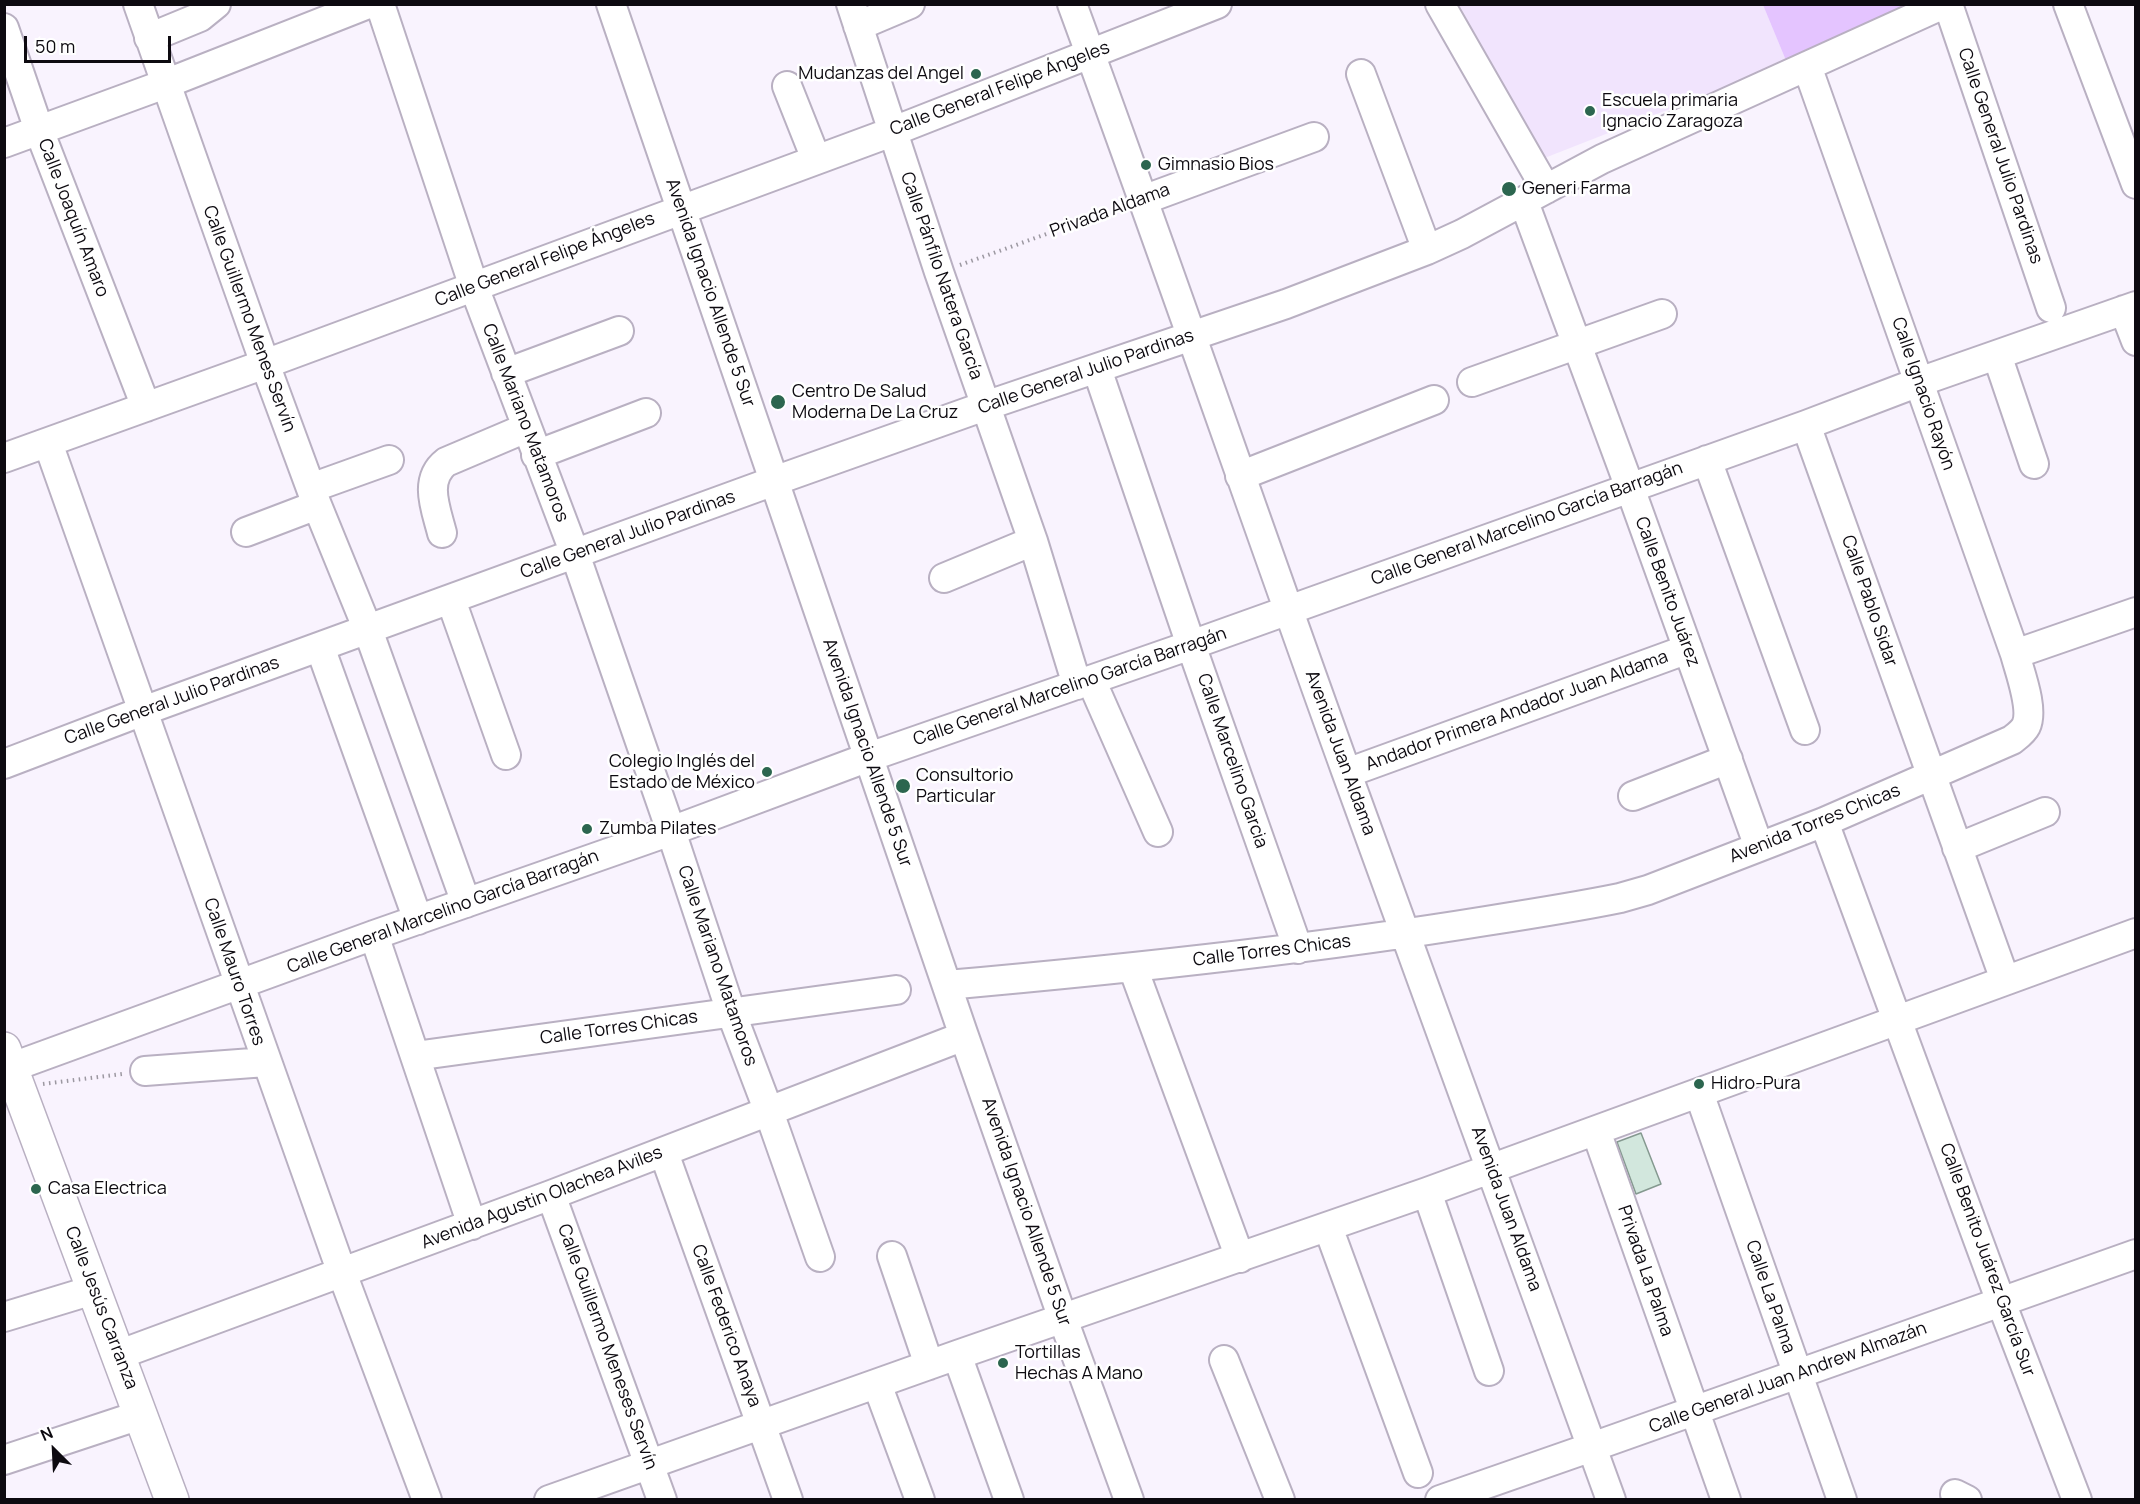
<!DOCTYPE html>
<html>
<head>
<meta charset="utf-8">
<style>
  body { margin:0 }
  #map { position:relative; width:2140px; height:1504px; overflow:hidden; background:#f9f3fe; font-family:Manrope,sans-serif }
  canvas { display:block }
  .frame { position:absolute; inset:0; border:6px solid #0d0a10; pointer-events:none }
  .north { position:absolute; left:24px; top:1420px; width:60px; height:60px; -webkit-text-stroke:4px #fff; paint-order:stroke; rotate:336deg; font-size:16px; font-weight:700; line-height:24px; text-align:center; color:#0d0a10 }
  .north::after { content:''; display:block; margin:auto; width:21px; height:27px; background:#0d0a10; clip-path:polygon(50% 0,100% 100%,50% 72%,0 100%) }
  .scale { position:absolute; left:24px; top:36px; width:147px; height:27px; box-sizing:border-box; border:3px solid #0d0a10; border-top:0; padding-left:8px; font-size:18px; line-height:21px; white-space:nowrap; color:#0d0a10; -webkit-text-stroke:4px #fff; paint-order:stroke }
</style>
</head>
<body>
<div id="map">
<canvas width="2140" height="1504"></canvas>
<div class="frame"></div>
<div class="north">N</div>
<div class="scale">50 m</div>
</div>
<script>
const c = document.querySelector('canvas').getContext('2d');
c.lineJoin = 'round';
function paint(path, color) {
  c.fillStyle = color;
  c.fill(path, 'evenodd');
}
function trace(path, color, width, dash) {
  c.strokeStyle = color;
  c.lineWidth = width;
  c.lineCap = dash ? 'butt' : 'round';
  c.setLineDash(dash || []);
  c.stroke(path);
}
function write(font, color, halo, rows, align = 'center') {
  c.font = font + ' Manrope,sans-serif';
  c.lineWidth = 5;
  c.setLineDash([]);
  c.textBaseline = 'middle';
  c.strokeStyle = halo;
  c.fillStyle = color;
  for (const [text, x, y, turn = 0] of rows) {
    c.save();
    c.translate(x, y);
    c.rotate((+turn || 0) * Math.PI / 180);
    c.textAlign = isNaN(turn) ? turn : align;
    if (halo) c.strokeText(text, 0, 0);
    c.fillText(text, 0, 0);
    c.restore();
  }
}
paint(new Path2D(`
  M1459,5H1763L1787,63L1542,159Z`), '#f1e4fd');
paint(new Path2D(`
  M1763,5H1915L1787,63Z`), '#e4c4ff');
const building = new Path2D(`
  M1641,1133L1661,1184L1636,1194L1617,1142Z`);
paint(building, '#d2e7dd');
trace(building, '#859990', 1.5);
const minor = new Path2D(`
  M138,4L265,364L317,505L368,630L466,903
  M380,4L474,287L575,554L671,831L731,1012L769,1112L820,1257
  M611,4L964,1036L1063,1319L1129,1500
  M851,4L939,272L1033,541L1077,685
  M1072,4C1166,259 1254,516 1346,771C1434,1015 1523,1257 1611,1500
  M1440,4L1546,189
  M1948,4L2051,308
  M2068,4L2136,184
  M858,26L910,4
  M4,28L39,130L146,407
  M149,38L200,17L216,4
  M1361,74L1427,250
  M787,86L816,159
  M4,143L165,84L368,4
  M1143,200L1314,137
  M1524,202L1630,488L1759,847
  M2124,310L2136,341
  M1997,355L2034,464
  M1097,369L1191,645L1298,949
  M506,373L619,331
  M1472,382L1662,314
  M1806,425L2005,980
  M48,443L342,1273L427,1500
  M536,455L646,413
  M4,458L265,364L881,136L1217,4
  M1707,460L1805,730
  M1240,476L1434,400
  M311,488L389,460
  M246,532L317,505
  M442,533C436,509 423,480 446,462L526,428
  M944,578L1033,541
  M451,600L506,755
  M320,647L418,920
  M2015,654L2136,612
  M1091,680L1158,832
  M4,764L143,711L774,481L985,406L1286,304L1427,250L1462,234L1602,159L1944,4
  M1347,773L1688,649
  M1633,796L1728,759
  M1824,822L2001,1302L2077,1500
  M1957,848L2045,812
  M374,935L472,1225
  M1133,968L1240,1258
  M947,985C1128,969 1307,950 1486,921C1531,914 1576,907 1620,898L1648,890L1824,822L2012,740C2017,736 2023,732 2026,726C2034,709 2020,673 2015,654L1807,66
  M415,1056L896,990
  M4,1070L374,935L671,831L869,757L1191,645L1806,425L1919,382L2136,306
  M145,1071L266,1062
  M1699,1093L1842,1500
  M1596,1131L1726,1500
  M664,1153L788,1500
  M1427,1192L1489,1371
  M551,1195L662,1500
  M1328,1227L1418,1473
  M892,1256L929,1365
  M4,1317L93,1290
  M118,1355L551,1195L964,1036
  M957,1355L1009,1500
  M1224,1360L1280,1500
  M877,1384L920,1500
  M4,1460L140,1415
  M1955,1494L1967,1500
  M549,1500L957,1355L1427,1192L2136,933
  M1440,1500L1592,1447L2136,1254`);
const major = new Path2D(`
  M4,1049L172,1500`);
trace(minor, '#b9b0c2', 32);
trace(major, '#b9b0c2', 36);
trace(new Path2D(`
  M960,265L1122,207
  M43,1084L122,1074`), '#9c98a1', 4, [1.5, 4.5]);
trace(minor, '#fff', 28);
trace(major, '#fff', 33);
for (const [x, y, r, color] of [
  [976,74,6,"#2c664f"],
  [1590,111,6,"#2c664f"],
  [1146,165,6,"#2c664f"],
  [1509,189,8,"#2c664f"],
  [778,402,8,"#2c664f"],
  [767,772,6,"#2c664f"],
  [903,786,8,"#2c664f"],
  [587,829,6,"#2c664f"],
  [1699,1084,6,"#2c664f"],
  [36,1189,6,"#2c664f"],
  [1003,1363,6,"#2c664f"]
]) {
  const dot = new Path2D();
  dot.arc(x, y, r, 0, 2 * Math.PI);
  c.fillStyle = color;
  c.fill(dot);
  trace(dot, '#fff', 2);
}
write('18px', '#0d0a10', '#fff', [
  ["Mudanzas del Angel",964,74,"right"],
  ["Escuela primaria",1602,101],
  ["Ignacio Zaragoza",1602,122],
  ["Gimnasio Bios",1158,165],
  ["Generi Farma",1522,189],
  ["Centro De Salud",792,392],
  ["Moderna De La Cruz",792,413],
  ["Colegio Inglés del",755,762,"right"],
  ["Estado de México",755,783,"right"],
  ["Consultorio",916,776],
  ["Particular",916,797],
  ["Zumba Pilates",599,829],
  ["Hidro-Pura",1711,1084],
  ["Casa Electrica",48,1189],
  ["Tortillas",1015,1353],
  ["Hechas A Mano",1015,1374]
], 'left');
write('18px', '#0d0a10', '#fff', [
  ["Calle General Felipe Ángeles",1000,89,-21],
  ["Calle General Julio Pardinas",2000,156,71],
  ["Privada Aldama",1110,211,-20],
  ["Calle Joaquín Amaro",73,218,69],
  ["Calle General Felipe Ángeles",545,260,-21],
  ["Calle Pánfilo Natera García",941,276,71],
  ["Avenida Ignacio Allende 5 Sur",710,293,71],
  ["Calle Guillermo Menes Servín",249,319,70],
  ["Calle General Julio Pardinas",1086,372,-19],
  ["Calle Ignacio Rayón",1923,394,71],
  ["Calle Mariano Matamoros",525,423,69],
  ["Calle General Marcelino García Barragán",1527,524,-20],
  ["Calle General Julio Pardinas",628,535,-20],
  ["Calle Benito Juárez",1667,592,70],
  ["Calle Pablo Sidar",1869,601,71],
  ["Calle General Marcelino García Barragán",1070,687,-19],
  ["Calle General Julio Pardinas",172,701,-20],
  ["Andador Primera Andador Juan Aldama",1517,711,-20],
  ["Avenida Ignacio Allende 5 Sur",867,753,71],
  ["Avenida Juan Aldama",1340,753,70],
  ["Calle Marcelino Garcia",1232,761,71],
  ["Avenida Torres Chicas",1815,824,-22],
  ["Calle General Marcelino García Barragán",443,912,-20],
  ["Calle Torres Chicas",1272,951,-7],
  ["Calle Mariano Matamoros",717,966,71],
  ["Calle Mauro Torres",234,972,71],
  ["Calle Torres Chicas",619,1028,-8],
  ["Avenida Agustin Olachea Aviles",542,1198,-21],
  ["Avenida Juan Aldama",1506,1209,70],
  ["Avenida Ignacio Allende 5 Sur",1026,1212,71],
  ["Calle Benito Juárez García Sur",1987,1260,70],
  ["Privada La Palma",1645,1271,71],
  ["Calle La Palma",1770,1297,71],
  ["Calle Jesús Carranza",101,1308,69],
  ["Calle Federico Anaya",726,1326,70],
  ["Calle Guillermo Meneses Servín",607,1347,70],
  ["Calle General Juan Andrew Almazán",1788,1378,-20]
]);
</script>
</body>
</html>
